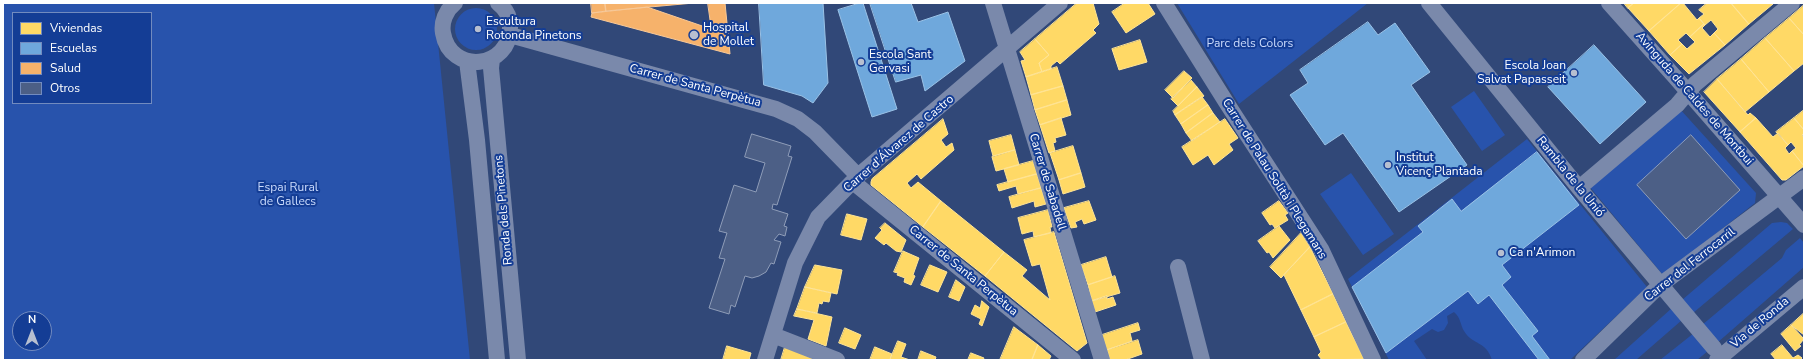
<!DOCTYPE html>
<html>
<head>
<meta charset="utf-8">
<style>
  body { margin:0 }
  #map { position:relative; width:1807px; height:363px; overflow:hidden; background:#314878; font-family:"Nunito Sans",sans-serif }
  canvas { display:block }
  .frame { position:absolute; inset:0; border:4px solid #fff; pointer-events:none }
  .legend { position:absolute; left:12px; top:12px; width:140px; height:92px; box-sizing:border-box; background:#143d95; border:1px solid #728bbf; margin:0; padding:5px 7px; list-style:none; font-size:12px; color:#fff }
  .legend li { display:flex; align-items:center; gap:8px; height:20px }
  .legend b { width:20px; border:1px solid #728bbf }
  .north { position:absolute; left:12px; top:311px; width:40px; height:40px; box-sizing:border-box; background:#143d95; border:1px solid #728bbf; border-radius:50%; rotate:0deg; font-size:11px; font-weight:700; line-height:16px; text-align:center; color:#fff }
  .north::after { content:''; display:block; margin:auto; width:14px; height:18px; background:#b7bfd0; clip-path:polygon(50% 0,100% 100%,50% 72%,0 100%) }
</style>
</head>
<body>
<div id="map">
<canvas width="1807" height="363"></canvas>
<div class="frame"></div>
<ul class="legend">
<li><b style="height:11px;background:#ffd966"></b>Viviendas</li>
<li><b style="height:11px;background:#6fa8dc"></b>Escuelas</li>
<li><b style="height:11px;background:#f6b26b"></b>Salud</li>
<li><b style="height:11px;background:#4c5f86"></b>Otros</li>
</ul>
<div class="north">N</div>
</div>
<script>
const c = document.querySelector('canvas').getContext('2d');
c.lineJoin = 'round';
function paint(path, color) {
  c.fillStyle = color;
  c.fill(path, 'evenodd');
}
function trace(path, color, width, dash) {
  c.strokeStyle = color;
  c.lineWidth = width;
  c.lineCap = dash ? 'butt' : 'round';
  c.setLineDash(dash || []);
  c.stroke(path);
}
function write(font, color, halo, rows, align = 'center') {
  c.font = font + ' "Nunito Sans",sans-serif';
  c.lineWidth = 4;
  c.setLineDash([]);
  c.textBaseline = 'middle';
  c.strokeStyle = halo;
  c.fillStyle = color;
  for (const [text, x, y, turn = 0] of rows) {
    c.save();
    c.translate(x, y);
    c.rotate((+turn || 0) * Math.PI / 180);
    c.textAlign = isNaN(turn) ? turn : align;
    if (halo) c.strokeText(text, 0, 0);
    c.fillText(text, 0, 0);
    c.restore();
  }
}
paint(new Path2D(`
  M3,3H434L470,360H3ZM13,13H151V103H13ZM20,319H44V343H20Z
  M1177,3H1368L1239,104Z
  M455 29a21 21 0 1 1 42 0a21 21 0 1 1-42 0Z
  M1474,91L1505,135L1482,151L1451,107Z
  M1679,108L1756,193L1755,203L1663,275L1589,186Z
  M1527,139L1647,287L1570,360H1389L1348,279Z
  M1351,173L1394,234L1363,255L1320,194Z
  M1781,222L1787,223L1793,229L1693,313L1682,300L1772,223Z
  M1800,238L1804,243V267L1717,343L1702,325L1782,258L1786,250Z
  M1672,308L1682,320L1636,360H1614Z
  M1694,333L1708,351L1697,360H1660Z`), '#2853ac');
paint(new Path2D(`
  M1454,312C1461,318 1460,324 1464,331C1473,346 1486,340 1492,360H1427L1414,341L1432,329L1438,332L1444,330L1448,323L1447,316Z`), '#284587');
const homes = new Path2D(`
  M1077,3H1093L1099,24L1093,30L1096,33L1060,64L1057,61L1051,66V69L1042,72L1039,63L1049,55L1035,39Z
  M1125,3H1148L1155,14L1126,33L1112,12Z
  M1624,3H1634L1628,8Z
  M1634,3H1681L1649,31L1628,8Z
  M1681,3H1683L1697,20L1699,18L1704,24L1690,37L1686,33L1678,40L1682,44L1670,55L1649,31Z
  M1707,3H1731L1749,24L1725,45L1714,33L1718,29L1711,20L1705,25L1699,18L1704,14L1699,10Z
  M1731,3H1772L1773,4L1749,24Z
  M1804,5V35L1789,18Z
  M1789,18L1804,35V63L1794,71L1765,38Z
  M1704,24L1705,25L1702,28L1710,37L1714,33L1725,45L1689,74L1670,55L1682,44L1687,49L1695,42L1690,37Z
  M1765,38L1794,71L1769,92L1741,59Z
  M1035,39L1049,55L1039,63L1042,72L1026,77L1021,61L1025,60L1020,52Z
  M1140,40L1147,62L1119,70L1112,49Z
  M1741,59L1769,92L1745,112L1717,79Z
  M1057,67L1063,86L1031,95L1026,77Z
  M1184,71L1192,78L1173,98L1165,90Z
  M1717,79L1748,115L1750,113L1756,118L1740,132L1704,92Z
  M1191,80L1197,87L1178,106L1171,99Z
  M1063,86L1067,100L1035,110L1031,95Z
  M1197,87L1204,96L1175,115L1173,111Z
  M1202,97L1208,105L1181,124L1175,115Z
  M1067,100L1071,115L1040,125L1035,110Z
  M1208,105L1213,113L1186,133L1181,124Z
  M1804,110V130L1794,118Z
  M1213,113L1220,122L1192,141L1186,133Z
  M1061,118L1066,135L1055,138L1056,142L1053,143L1055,151L1049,153L1040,125Z
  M1756,118L1773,137L1778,133L1788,145L1785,148L1789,154L1792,151L1804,166L1786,180H1782L1740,132Z
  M1794,118L1804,130V133L1802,135L1804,138V166L1792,151L1796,148L1791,142L1788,145L1776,132Z
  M943,119L948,134L941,140L946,147L952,143L954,150L921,179L917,174L907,183L911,188L918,182L941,201L923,227L871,185V182L872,179Z
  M1225,119L1238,138L1229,144L1233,150L1214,165L1208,155L1193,165L1182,147Z
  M1011,135L1015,150L993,156L989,141Z
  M1073,146L1081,173L1059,180L1050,153Z
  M1015,150L1019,165L996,171L992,157Z
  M1033,161L1037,174L1008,182L1004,169Z
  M1081,173L1085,187L1063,194L1059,180Z
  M1037,174L1041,188L1018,194L1016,186L999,191L997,185Z
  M1041,188L1046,204L1035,207L1034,201L1012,208L1009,197Z
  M941,201L1004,252L985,276L923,227Z
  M1089,201L1096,220L1084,224L1082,219L1075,222L1077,227L1071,228L1064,208Z
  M1279,201L1288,213L1285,215L1288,220L1275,228L1272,224L1270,225L1262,213Z
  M1048,210L1052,227H1050L1051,233L1034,237L1033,231L1022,234L1018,218Z
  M847,214L867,219L861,240L841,235Z
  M885,223L906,240L901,252L896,251L886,243L884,245L875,238L882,230L880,228Z
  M1279,226L1290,240L1273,258L1269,252L1267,253L1258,241Z
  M1054,232L1087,343L1077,351L985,276L1004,252L1027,270L1022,276L1050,300L1040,264L1032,266L1024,240Z
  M1301,233L1310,247L1281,278L1270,267Z
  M1310,247L1333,294L1301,310L1284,275Z
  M903,251L919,258L913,275L915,276L911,285L904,282L905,278L897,275L898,273L894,272Z
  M1106,257L1112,277L1088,285L1081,265Z
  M815,265L842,270L837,294L805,287Z
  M930,265L947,272L938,292L921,285Z
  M1115,276L1120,293L1092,301L1088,285Z
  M956,280L965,287L959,301L949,297Z
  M805,287L831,293L829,302L823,301L822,304L819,303L817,313L797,309Z
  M1333,294L1346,322L1314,337L1301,310Z
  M1107,296V299L1113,297L1116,305L1095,312L1092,301Z
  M982,301L989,307L982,326L979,324L981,319L971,314L975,305L980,308Z
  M797,309L832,317L826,346L808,339L814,320L794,316Z
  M1804,313V335L1791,325Z
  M1346,322L1364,359L1322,360L1318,355L1321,352L1314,337Z
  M1138,323L1140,330L1130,333L1132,341L1107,350L1102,335Z
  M1791,325L1804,339L1799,345L1801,346L1795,351L1781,334Z
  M1014,327L1038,345L1032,360H1000Z
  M845,328L861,335L855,349L839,343Z
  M1138,340L1142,354L1125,360H1110L1107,350Z
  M898,341L906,344L901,357L910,360H890Z
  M1038,345L1051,356L1049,360H1032Z
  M1782,345L1793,358L1798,355L1802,358L1800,360H1776L1771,354Z
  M727,346L751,353L749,360H723Z
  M785,347L816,360H781Z
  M875,347L892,354L890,360H870Z
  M921,351L936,357L935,360H918Z
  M971,353L984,358L983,360H968Z`);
paint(homes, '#ffd966');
trace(homes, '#ffe494', 1);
const schools = new Path2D(`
  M759,3H823L828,83L813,103L802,96L764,85Z
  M860,3H863L897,109L872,117L838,10Z
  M870,3H911L918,22L948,12L965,61L925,91L921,75L896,82Z
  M1368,22L1378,35L1395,23L1430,72L1411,85L1467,165L1399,212L1343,133L1325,145L1290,95L1308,83L1300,70Z
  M1594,45L1646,102L1600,144L1548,87Z
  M1537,152L1579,205L1502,265L1511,277L1502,285L1538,331L1532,336L1550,360H1539L1489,295L1478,304L1468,291L1386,353L1352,287L1423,232L1418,226L1452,199L1461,211Z`);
paint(schools, '#6fa8dc');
trace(schools, '#9ac2e6', 1);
const health = new Path2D(`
  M591,3H605L606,11L592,13Z
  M605,3H694L606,11Z
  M708,3H725L730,54L591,17L592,13L647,7L711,29Z`);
paint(health, '#f6b26b');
trace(health, '#f9c997', 1);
const building = new Path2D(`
  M752,134L791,146L788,156L792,157L777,205L773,204L772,209L788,214L784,226L787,227L785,236L779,234L774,240L781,242L774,264L771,263L766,272L759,276L752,278L745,276L735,307L731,305L729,314L709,308L725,259L719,258L727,233L719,231L734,185L756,192L765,163L745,157Z
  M1691,135L1740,190L1686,239L1637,185Z`);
paint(building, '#4c5f86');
trace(building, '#8f9db8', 1);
trace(new Path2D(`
  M455,3C446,10 441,22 443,33C450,75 511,70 510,26C510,16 506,9 498,3
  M993,3L1102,360
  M1164,3L1226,102L1321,249L1373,360
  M1429,3L1579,188L1714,348
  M1609,3L1675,77L1804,225
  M510,35L776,109L798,119L815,132L858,176
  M492,59L491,68L518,360
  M467,61L477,140L497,360
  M853,182L1073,360
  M1579,188L1677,105L1695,84L1792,3
  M1178,267L1202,360
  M773,335L837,360
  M765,360L795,263L818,217L858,176L1060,3
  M1583,360L1660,285L1804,178
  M1717,360L1804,287`), '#7a89ab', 16);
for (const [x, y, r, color] of [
  [478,29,4,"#b7bfd0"],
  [694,35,5,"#b7bfd0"],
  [861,62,4,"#b7bfd0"],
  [1574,73,4,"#b7bfd0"],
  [1388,165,4,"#b7bfd0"],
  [1501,253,4,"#b7bfd0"]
]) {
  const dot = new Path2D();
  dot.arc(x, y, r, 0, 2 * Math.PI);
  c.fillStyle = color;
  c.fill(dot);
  trace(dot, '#143d95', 1.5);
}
write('12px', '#fff', '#143d95', [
  ["Escultura",486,22],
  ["Rotonda Pinetons",486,36],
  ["Hospital",703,28],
  ["de Mollet",703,42],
  ["Escola Sant",869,55],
  ["Gervasi",869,69],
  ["Escola Joan",1566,66,"right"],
  ["Salvat Papasseit",1566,80,"right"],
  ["Institut",1396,158],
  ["Vicenç Plantada",1396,172],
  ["Ca n'Arimon",1509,253]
], 'left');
write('12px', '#ccdcfd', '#143d95', [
  ["Parc dels Colors",1250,44],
  ["Espai Rural",288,188],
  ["de Gallecs",288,202]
]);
write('12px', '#fff', '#143d95', [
  ["Carrer de Santa Perpètua",695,86,15],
  ["Avinguda de Caldes de Montbui",1694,99,49],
  ["Carrer d'Álvarez de Castro",899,144,-41],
  ["Rambla de la Unió",1570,177,51],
  ["Carrer de Palau Solità i Plegamans",1274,179,58],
  ["Carrer de Sabadell",1047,182,73],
  ["Ronda dels Pinetons",504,210,-95],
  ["Carrer del Ferrocarril",1690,265,-38],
  ["Carrer de Santa Perpètua",963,271,39],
  ["Via de Ronda",1760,323,-40]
]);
</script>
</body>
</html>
